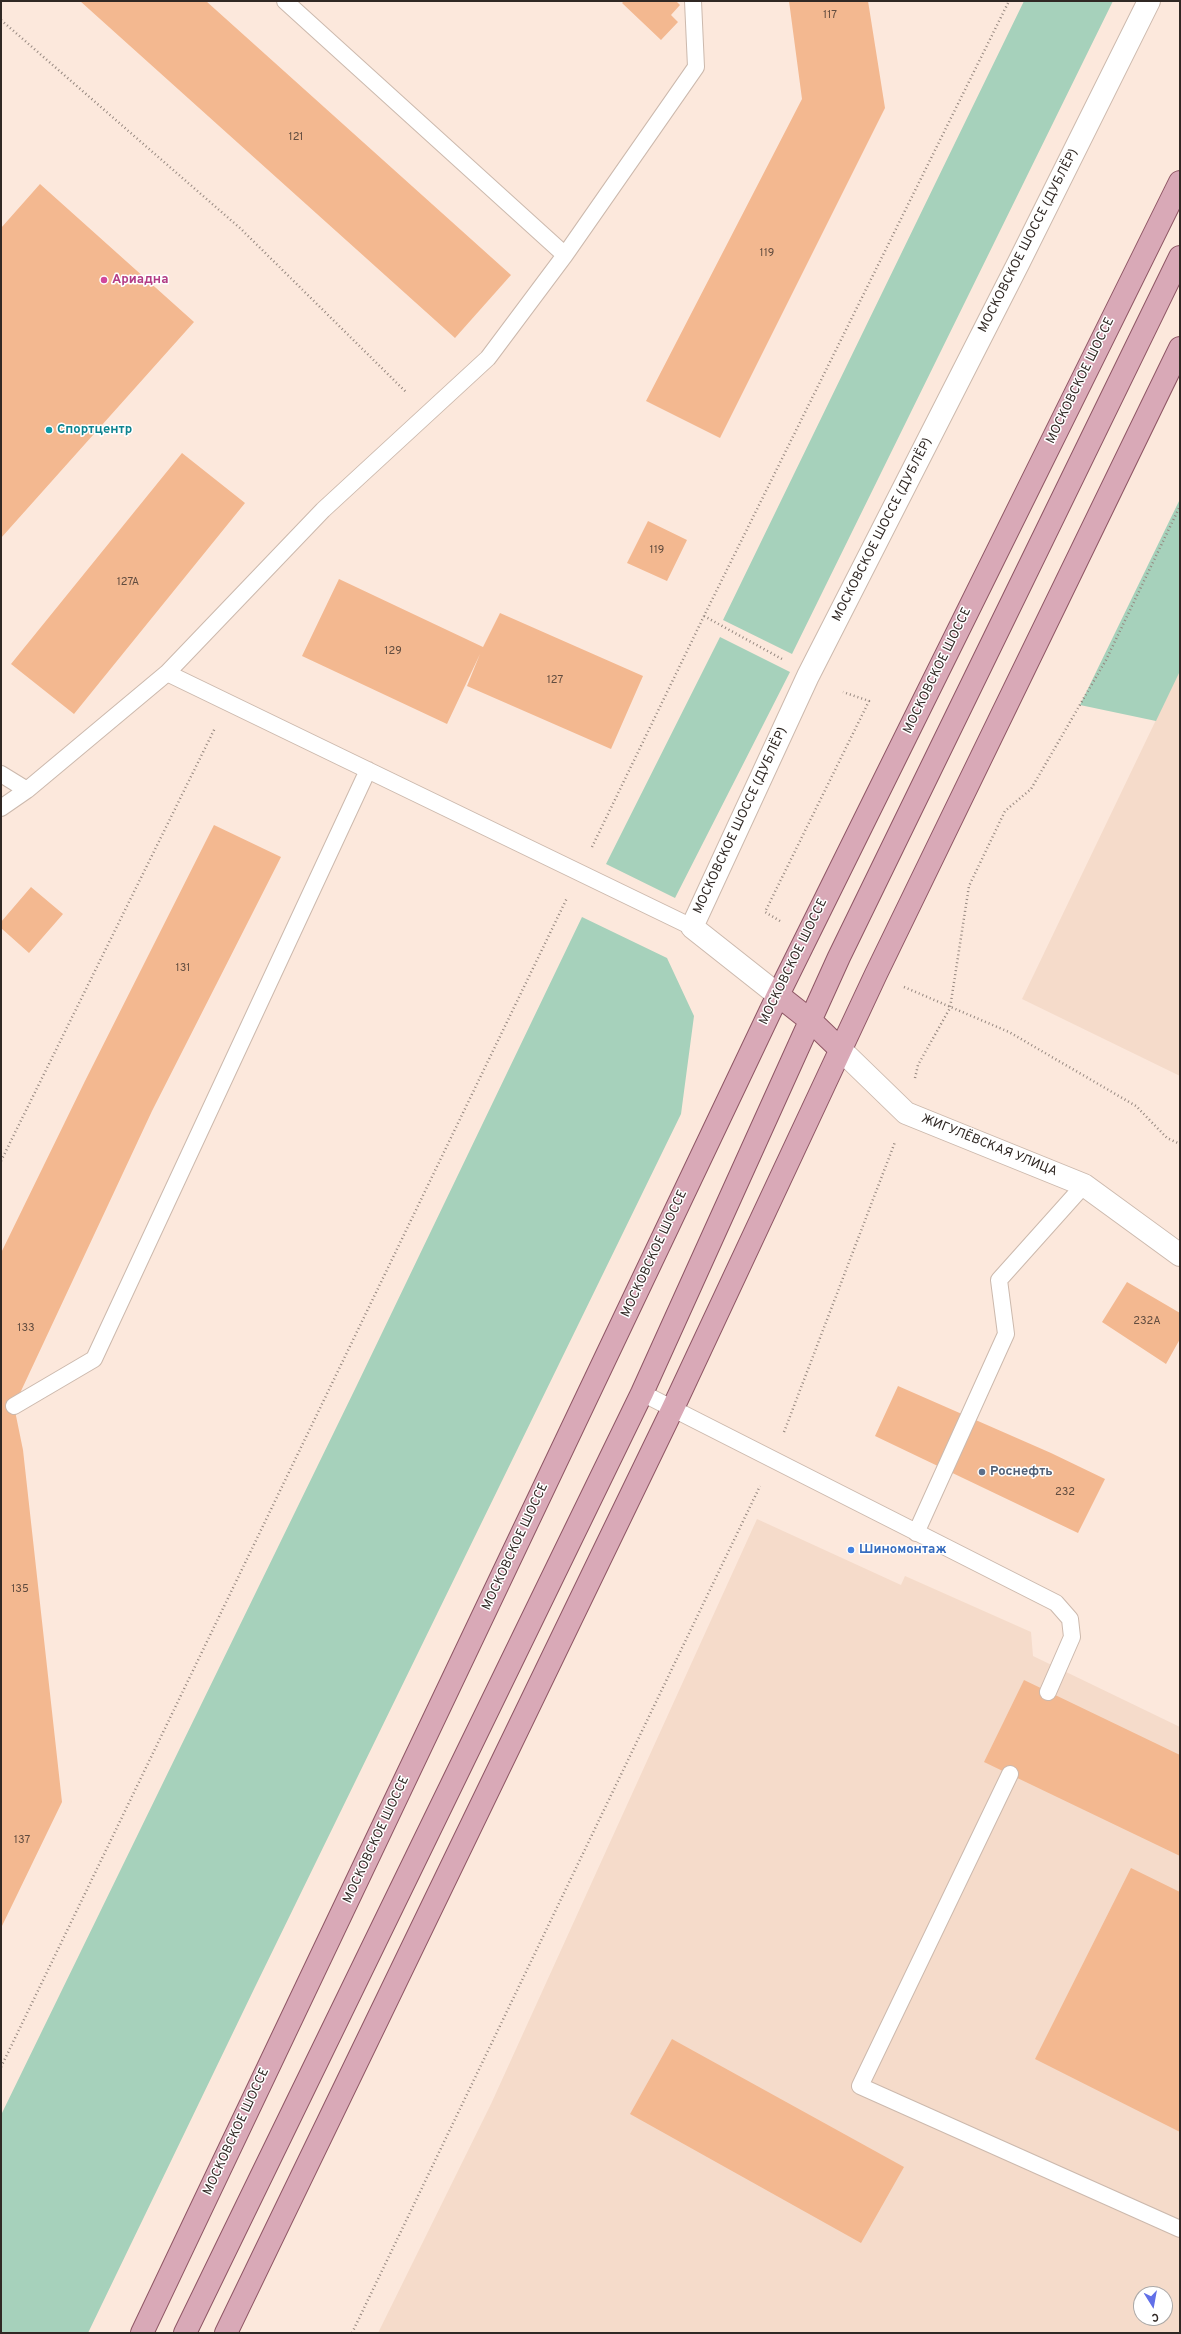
<!DOCTYPE html>
<html>
<head>
<meta charset="utf-8">
<style>
  body { margin:0 }
  #map { position:relative; width:1181px; height:2334px; overflow:hidden; background:#fce8dc; font-family:Overpass,sans-serif }
  canvas { display:block }
  .frame { position:absolute; inset:0; border:2px solid #302824; pointer-events:none }
  .north { position:absolute; left:1133px; top:2286px; width:40px; height:40px; box-sizing:border-box; background:#fff; border:1px solid #aca9a7; border-radius:50%; rotate:169deg; font-size:11px; font-weight:700; line-height:16px; text-align:center; color:#302824 }
  .north::after { content:''; display:block; margin:auto; width:14px; height:18px; background:#6270e8; clip-path:polygon(50% 0,100% 100%,50% 72%,0 100%) }
</style>
</head>
<body>
<div id="map">
<canvas width="1181" height="2334"></canvas>
<div class="frame"></div>
<div class="north">С</div>
</div>
<script>
const c = document.querySelector('canvas').getContext('2d');
c.lineJoin = 'round';
function paint(path, color) {
  c.fillStyle = color;
  c.fill(path, 'evenodd');
}
function trace(path, color, width, dash) {
  c.strokeStyle = color;
  c.lineWidth = width;
  c.lineCap = dash ? 'butt' : 'round';
  c.setLineDash(dash || []);
  c.stroke(path);
}
function write(font, color, halo, rows, align = 'center') {
  c.font = font + ' Overpass,sans-serif';
  c.lineWidth = 3;
  c.setLineDash([]);
  c.textBaseline = 'middle';
  c.strokeStyle = halo;
  c.fillStyle = color;
  for (const [text, x, y, turn = 0] of rows) {
    c.save();
    c.translate(x, y);
    c.rotate((+turn || 0) * Math.PI / 180);
    c.textAlign = isNaN(turn) ? turn : align;
    if (halo) c.strokeText(text, 0, 0);
    c.fillText(text, 0, 0);
    c.restore();
  }
}
paint(new Path2D(`
  M1180,670V1076L1022,999Z
  M757,1519L901,1585L905,1576L1031,1632L1033,1656L1180,1727V2333H378L491,2104ZM1141,2294H1165V2318H1141Z`), '#f5dbca');
paint(new Path2D(`
  M1024,1H1113L792,654L723,620Z
  M1180,499V671L1156,721L1080,705Z
  M720,637L790,672L675,898L606,864Z
  M582,917L667,958L694,1016L681,1114L255,1987L88,2333H1V2115L356,1387Z`), '#a6d1bb');
paint(new Path2D(`
  M80,1H206L511,275L455,338Z
  M624,1H676L680,5L671,15L678,22L661,40L622,3Z
  M789,1H868L885,108L720,438L646,401L802,99Z
  M40,184L194,322L1,538V228Z
  M182,453L245,503L74,714L11,664Z
  M648,521L687,540L667,581L627,563Z
  M339,579L483,647L500,613L643,676L611,749L467,686L480,654L447,724L302,656Z
  M214,825L281,857L152,1111L14,1406L23,1450L62,1802L1,1928V1253L85,1081Z
  M31,887L63,914L29,953L1,928V922Z
  M1127,1282L1180,1313V1339L1166,1364L1102,1322Z
  M898,1386L1051,1453L1105,1479L1078,1533L875,1436Z
  M1024,1680L1180,1755V1856L984,1762Z
  M1131,1868L1180,1892V2132L1035,2059Z
  M672,2039L904,2167L861,2243L630,2114Z`), '#f3b890');
const lane = new Path2D(`
  M285,1L565,255
  M167,673L323,510L488,358L565,255L696,67L693,1
  M1,774L27,790L167,673L692,927
  M1,808L27,790
  M642,1393L1056,1603L1070,1619L1072,1637L1048,1692
  M14,1406L94,1359L368,770
  M916,1533L1006,1334L999,1280L1084,1185
  M1010,1774L860,2086L1180,2229`);
const street = new Path2D(`
  M778,995L692,927L808,676L1019,262L1149,1
  M840,1049L906,1113L1084,1185L1180,1255`);
const primary = new Path2D(`
  M778,995L811,1021L840,1049
  M142,2333L778,995L1180,182
  M185,2333L642,1393L839,957L1180,257
  M226,2333L673,1408L876,974L1180,348`);
trace(lane, '#ccb9ad', 18);
trace(street, '#ccb9ad', 24);
trace(primary, '#8e5664', 24);
trace(new Path2D(`
  M1,20L241,229L407,393
  M704,616L782,659
  M592,847L704,616L1009,1
  M780,921L765,912L869,701L843,692
  M904,987L1009,1032L1136,1106L1167,1138L1180,1144
  M915,1078L918,1065L950,1008L969,886L1005,811L1031,789L1106,660L1180,506
  M1,1161L215,728
  M784,1432L895,1142
  M1,2067L567,898
  M352,2333L760,1486`), '#95877f', 2.5, [1, 3]);
trace(lane, '#fff', 16);
trace(street, '#fff', 22);
trace(primary, '#d9a9b7', 22);
for (const [x, y, r, color] of [
  [104,280,4,"#d1479c"],
  [49,430,4,"#0f9aa8"],
  [982,1472,4,"#5c6f8a"],
  [851,1550,4,"#3f7fe0"]
]) {
  const dot = new Path2D();
  dot.arc(x, y, r, 0, 2 * Math.PI);
  c.fillStyle = color;
  c.fill(dot);
  trace(dot, '#fff', 1.5);
}
write('11px', '#614c3f', null, [
  ["117",830,16],
  ["121",296,138],
  ["119",767,254],
  ["119",657,551],
  ["127А",128,583],
  ["129",393,652],
  ["127",555,681],
  ["131",183,969],
  ["232А",1147,1322],
  ["133",26,1329],
  ["232",1065,1493],
  ["135",20,1590],
  ["137",22,1841]
]);
write('13px', '#302824', '#fff', [
  ["МОСКОВСКОЕ ШОССЕ (ДУБЛЁР)",1029,241,-63],
  ["МОСКОВСКОЕ ШОССЕ",1081,381,-64],
  ["МОСКОВСКОЕ ШОССЕ (ДУБЛЁР)",883,530,-63],
  ["МОСКОВСКОЕ ШОССЕ",938,671,-64],
  ["МОСКОВСКОЕ ШОССЕ (ДУБЛЁР)",741,821,-65],
  ["МОСКОВСКОЕ ШОССЕ",794,962,-64],
  ["ЖИГУЛЁВСКАЯ УЛИЦА",989,1146,22],
  ["МОСКОВСКОЕ ШОССЕ",655,1254,-65],
  ["МОСКОВСКОЕ ШОССЕ",516,1547,-65],
  ["МОСКОВСКОЕ ШОССЕ",377,1840,-65],
  ["МОСКОВСКОЕ ШОССЕ",237,2132,-65]
]);
write('bold 13px', '#b23c85', '#fff', [
  ["Ариадна",112,280]
], 'left');
write('bold 13px', '#0d838f', '#fff', [
  ["Спортцентр",57,430]
], 'left');
write('bold 13px', '#4e5e75', '#fff', [
  ["Роснефть",990,1472]
], 'left');
write('bold 13px', '#366cbe', '#fff', [
  ["Шиномонтаж",859,1550]
], 'left');
</script>
</body>
</html>
